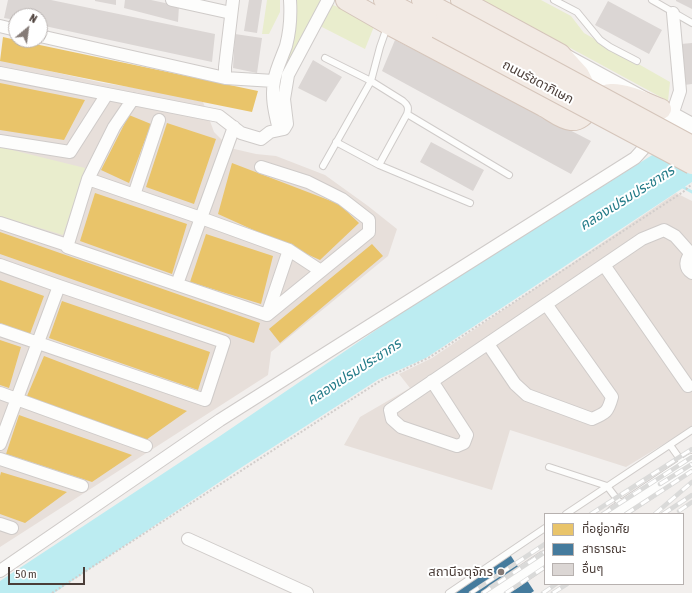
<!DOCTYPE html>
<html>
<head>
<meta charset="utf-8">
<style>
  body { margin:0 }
  #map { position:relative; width:692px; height:593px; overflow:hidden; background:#f2efed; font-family:"Asap Condensed","Noto Sans Thai",sans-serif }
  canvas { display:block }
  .legend { position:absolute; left:544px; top:513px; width:140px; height:72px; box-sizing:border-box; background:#fff; border:1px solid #b7b1af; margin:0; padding:5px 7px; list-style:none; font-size:12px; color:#4a3d38 }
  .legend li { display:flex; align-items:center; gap:8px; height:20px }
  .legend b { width:20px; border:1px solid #b7b1af }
  .north { position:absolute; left:8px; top:8px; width:40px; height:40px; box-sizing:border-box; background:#fff; border:1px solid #b7b1af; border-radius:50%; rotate:29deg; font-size:11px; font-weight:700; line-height:16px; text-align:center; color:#4a3d38 }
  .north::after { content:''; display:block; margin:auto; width:14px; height:18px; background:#857b77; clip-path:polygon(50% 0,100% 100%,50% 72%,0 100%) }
  .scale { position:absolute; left:8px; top:567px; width:77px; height:18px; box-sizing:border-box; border:2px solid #4a3d38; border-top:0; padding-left:5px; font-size:12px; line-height:14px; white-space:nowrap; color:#4a3d38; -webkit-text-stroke:3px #fff; paint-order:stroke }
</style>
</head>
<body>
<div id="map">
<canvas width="692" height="593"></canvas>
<ul class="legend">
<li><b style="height:11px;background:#e9c46a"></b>ที่อยู่อาศัย</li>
<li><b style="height:11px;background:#457b9d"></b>สาธารณะ</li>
<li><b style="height:11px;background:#dbd6d4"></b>อื่นๆ</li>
</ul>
<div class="north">N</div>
<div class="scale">50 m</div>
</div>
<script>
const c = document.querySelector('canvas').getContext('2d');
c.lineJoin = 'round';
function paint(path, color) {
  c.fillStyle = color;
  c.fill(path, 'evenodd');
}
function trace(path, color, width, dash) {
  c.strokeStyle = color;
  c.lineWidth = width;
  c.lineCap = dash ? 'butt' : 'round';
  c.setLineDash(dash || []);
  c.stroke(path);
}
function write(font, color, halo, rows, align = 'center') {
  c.font = font + ' "Asap Condensed","Noto Sans Thai",sans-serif';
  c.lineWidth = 4;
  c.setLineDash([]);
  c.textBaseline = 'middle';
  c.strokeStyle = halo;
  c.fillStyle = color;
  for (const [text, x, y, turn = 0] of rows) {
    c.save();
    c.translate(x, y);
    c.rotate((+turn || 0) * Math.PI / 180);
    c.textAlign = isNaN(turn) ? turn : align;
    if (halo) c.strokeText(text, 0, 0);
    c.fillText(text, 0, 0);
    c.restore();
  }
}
paint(new Path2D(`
  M0,60L103,83L164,92L203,102L214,132L230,148L256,154L276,156L325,175L368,206L397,229L388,256L271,352L268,375L0,547Z
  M676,193L692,201V427L626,467L510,430L492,490L344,445L360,417L410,388L399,374L432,358Z`), '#e7dfda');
paint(new Path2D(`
  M267,0H280V12L269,34H262Z
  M295,0H324L282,85L279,77Z
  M482,0H541L571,16L584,33L670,82L668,101Z
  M331,4L375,24L365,49L320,26Z
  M0,147L85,168L63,235L0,216Z`), '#e9edcd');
paint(new Path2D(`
  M692,130V182L426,358L379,379L242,467L54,593H0V581L220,436L404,311Z`), '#bcecf1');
paint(new Path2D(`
  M3,37L16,40L258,91L252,112L0,61Z
  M0,83L85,100L64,140L0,130Z
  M129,115L151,124L129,183L101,170Z
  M167,123L216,139L194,204L146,187Z
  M232,163L339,204L359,223L320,260L218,214Z
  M95,193L187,224L172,274L80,241Z
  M0,232L260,323L254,343L0,254Z
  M206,234L273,256L261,304L190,282Z
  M372,244L383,256L280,343L269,329Z
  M0,280L44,296L30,334L0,323Z
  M62,301L210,352L198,390L49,338Z
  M0,340L21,347L9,388L0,385Z
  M44,356L187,411L146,440L27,396Z
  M19,415L132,455L92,482L6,454Z
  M1,472L67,492L25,523L0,514V476Z`), '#e9c46a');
paint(new Path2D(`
  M509,553L534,591L531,593H449Z`), '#457b9d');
trace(new Path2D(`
  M681,186L692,192`), '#bcecf1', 3);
paint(new Path2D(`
  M8,0H51L215,34L212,62L40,25V16H16V20L4,18Z
  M95,0H116V5L95,1Z
  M125,0H151L179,6L178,22L124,8Z
  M249,0H262L257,33L244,31Z
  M676,0H692V9L676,1Z
  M608,1L662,30L649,54L595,25Z
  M235,34L262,38L257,73L233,68Z
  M395,40L591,141L571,174L382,71Z
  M692,43V84L684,85L681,44Z
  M313,60L342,77L326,102L298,88Z
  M431,142L484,170L473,191L420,162Z`), '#dbd6d4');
const service = new Path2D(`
  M554,0L577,12L600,40L610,47L637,61
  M652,0L692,23
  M325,58L371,81L403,101C408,105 409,108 407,114L379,165L336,142
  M407,114L509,175
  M379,165L470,203
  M323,166L371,81L380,47L387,27
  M670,445L685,466
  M549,467L607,486L623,507
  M566,514L692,430
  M449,593L545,528`);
const minor = new Path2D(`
  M172,0L231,13
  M0,26L16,30
  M40,36L225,78L274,81
  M0,73L219,116L241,133L261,139L270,132L284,129L287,124L284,99L288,75L328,0
  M225,78V67L233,0
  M667,120L674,109L680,91L673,13
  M279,130C275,113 271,98 274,81C276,69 282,57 286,46C290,31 291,15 290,0
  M0,141L70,152L107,94
  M261,167L308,182L342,199L369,220V232L267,315L289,250
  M88,179L114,127L133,99
  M134,195L159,120
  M0,223L67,245
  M692,253C685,259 684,268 692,273
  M0,265L59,286L224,342L205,400L0,330
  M604,265L688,386
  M177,284L234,127
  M267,315L67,247L88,179L201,218L289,250L321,271
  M488,344L515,384L527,395L592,419C606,413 608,412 612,397L546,304
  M432,381L467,435L464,443L457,446L401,427L392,419L390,410L642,239L664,230L675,236L691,254
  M0,393L146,446
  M0,444L59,286
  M0,459L82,486
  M0,524L12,528
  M188,539L307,593
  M0,571L220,420L635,158L653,138`);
const tertiary = new Path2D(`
  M567,58L692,126
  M614,514L692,462
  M494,593L545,559`);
const primary = new Path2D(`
  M346,0L388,24L543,106C551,110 561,119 571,120C587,122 593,95 611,94C626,93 647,104 661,109
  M384,0L437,28
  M422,0L446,13
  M461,0L560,54L579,75L583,83L586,96`);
trace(service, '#cfcbc9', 8);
trace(minor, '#cfcbc9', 14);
trace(tertiary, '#cfcbc9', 18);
trace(primary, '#d5c5ba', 22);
trace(new Path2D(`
  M52,593L380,381L430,357L683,192L692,184`), '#d2cdcb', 2, [2, 2]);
trace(service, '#fdfdfc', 6);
trace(minor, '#fdfdfc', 12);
trace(tertiary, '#fdfdfc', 16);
trace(primary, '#f2eae4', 20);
const rail = new Path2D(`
  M660,484L692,464
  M679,511L692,502
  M591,514L692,449
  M603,514L692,457
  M626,514L692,471
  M655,514L692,482
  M663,514L692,495
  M471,593L545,544
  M483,593L545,552
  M506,593L545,567
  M543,593L556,584
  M553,593L567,584`);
trace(rail, '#dadad9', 4.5);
trace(rail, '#fff', 3, [9]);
const primaryBridge = new Path2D(`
  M446,13L692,146
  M437,28L692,164`);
trace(primaryBridge, '#d5c5ba', 22, []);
trace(primaryBridge, '#f2eae4', 20);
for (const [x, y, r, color] of [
  [501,572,4,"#857b77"]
]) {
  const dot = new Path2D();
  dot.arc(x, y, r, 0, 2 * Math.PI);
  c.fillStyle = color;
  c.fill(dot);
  trace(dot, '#fff', 1.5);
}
write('13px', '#4a3d38', '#fff', [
  ["ถนนรัชดาภิเษก",538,82,28]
]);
write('13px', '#4a3d38', '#fff', [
  ["สถานีจตุจักร",493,572]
], 'right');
write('italic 14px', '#237b88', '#fff', [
  ["คลองเปรมประชากร",627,198,-32],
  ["คลองเปรมประชากร",354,372,-33]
]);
</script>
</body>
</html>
